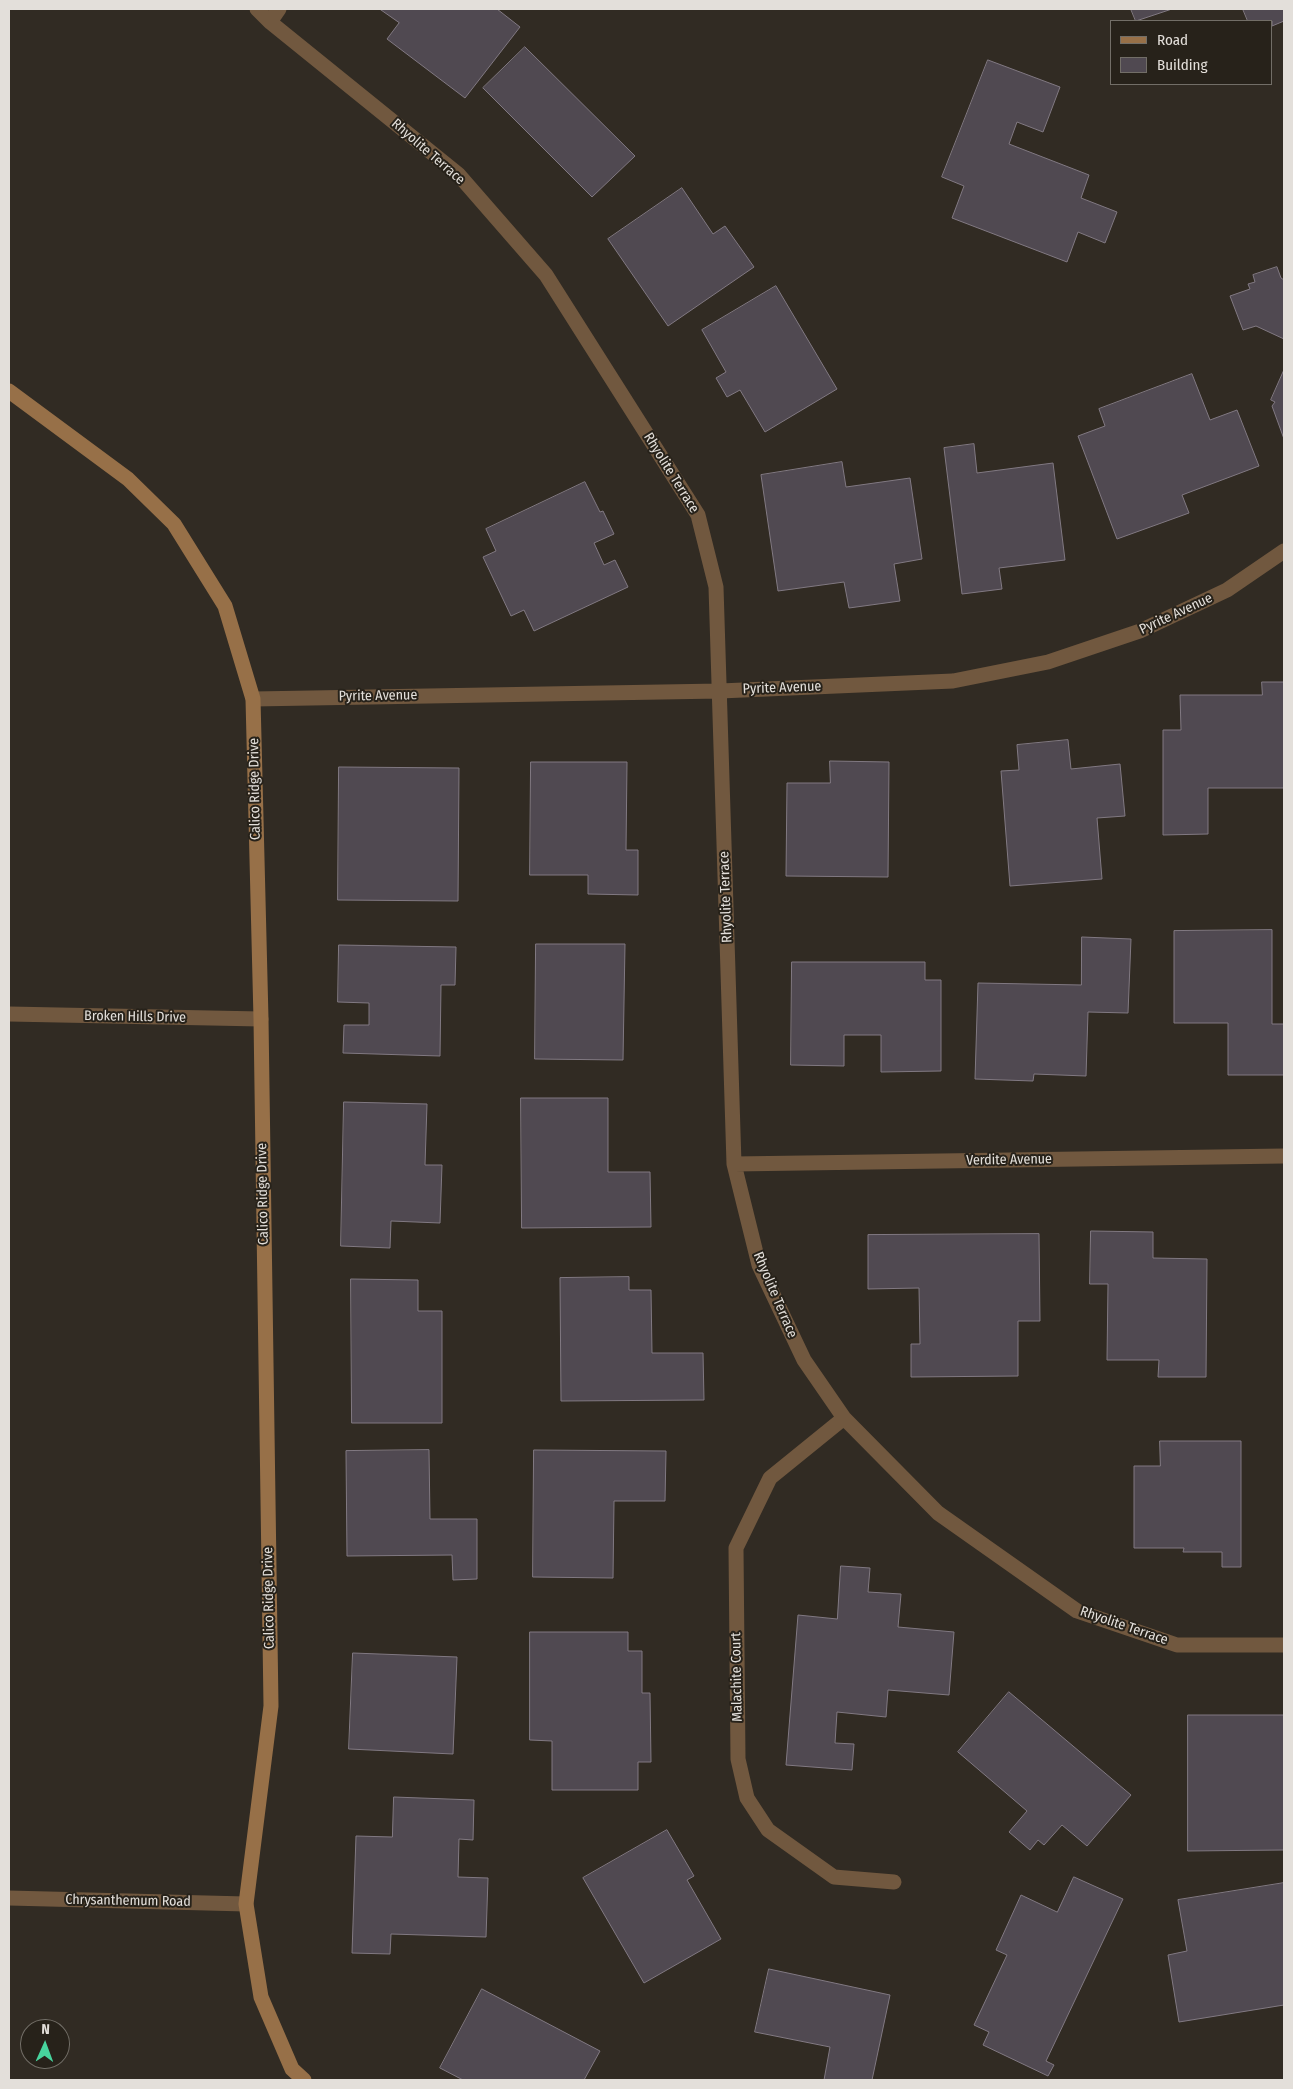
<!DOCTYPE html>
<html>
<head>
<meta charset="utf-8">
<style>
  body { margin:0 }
  #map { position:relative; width:1293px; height:2089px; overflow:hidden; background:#312b23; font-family:"Fira Sans Condensed",sans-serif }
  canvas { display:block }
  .frame { position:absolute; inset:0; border:10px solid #e3dfda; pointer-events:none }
  .legend { position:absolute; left:1110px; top:20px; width:162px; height:65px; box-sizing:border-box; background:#27221a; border:1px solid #726e67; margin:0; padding:6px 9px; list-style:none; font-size:15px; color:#e3dfda }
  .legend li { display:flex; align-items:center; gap:10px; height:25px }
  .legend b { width:25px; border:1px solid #726e67 }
  .north { position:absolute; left:20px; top:2019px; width:50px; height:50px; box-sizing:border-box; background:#27221a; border:1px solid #726e67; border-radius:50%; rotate:2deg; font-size:14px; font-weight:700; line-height:20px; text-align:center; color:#e3dfda }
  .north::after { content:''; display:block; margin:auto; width:18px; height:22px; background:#47d49d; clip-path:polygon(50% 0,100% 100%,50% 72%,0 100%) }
</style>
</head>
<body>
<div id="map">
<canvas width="1293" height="2089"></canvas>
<div class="frame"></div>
<ul class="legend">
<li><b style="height:6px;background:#977048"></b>Road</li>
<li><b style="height:14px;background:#504951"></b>Building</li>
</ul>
<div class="north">N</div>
</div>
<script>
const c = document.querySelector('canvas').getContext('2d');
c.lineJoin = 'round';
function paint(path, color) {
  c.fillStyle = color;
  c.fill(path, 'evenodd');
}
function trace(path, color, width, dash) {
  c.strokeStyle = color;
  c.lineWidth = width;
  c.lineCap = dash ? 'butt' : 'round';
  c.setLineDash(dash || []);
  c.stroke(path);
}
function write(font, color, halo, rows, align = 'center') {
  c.font = font + ' "Fira Sans Condensed",sans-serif';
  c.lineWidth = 4;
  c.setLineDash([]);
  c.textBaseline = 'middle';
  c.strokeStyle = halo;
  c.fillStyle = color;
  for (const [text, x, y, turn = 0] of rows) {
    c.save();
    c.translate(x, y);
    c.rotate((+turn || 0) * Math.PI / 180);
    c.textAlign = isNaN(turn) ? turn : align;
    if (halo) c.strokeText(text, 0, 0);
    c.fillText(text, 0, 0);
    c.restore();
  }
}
const building = new Path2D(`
  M380,9H497L520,27L465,98L387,39L399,23Z
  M1131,9H1172L1136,21Z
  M1243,9H1284V21L1272,26V21H1248Z
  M525,47L635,156L592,197L483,88Z
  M988,60L1060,87L1043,132L1017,122L1009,144L1089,175L1081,198L1117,212L1105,243L1078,232L1067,262L952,218L964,186L942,177Z
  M682,188L713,234L725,226L754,267L668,326L608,239Z
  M1277,267L1281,278L1284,280V339L1256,326L1243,330L1230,296L1250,289L1248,284L1255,282L1253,275Z
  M776,286L837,389L765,432L740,390L727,397L716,378L726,372L702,330Z
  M1284,370V439L1272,406L1275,402L1271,400Z
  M1192,374L1210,420L1237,410L1259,466L1182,495L1189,513L1117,539L1078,436L1105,426L1099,409Z
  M974,444L977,473L1053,463L1065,560L999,568L1002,589L962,594L944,448Z
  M842,462L846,487L910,478L922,559L894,564L900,601L849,608L844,582L778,591L761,475Z
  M585,482L600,512L603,511L614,534L594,543L604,565L615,560L628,587L534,631L524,610L511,616L483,557L496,551L486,529Z
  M1262,682H1284V788H1208V834L1163,835V730H1181L1180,695H1262Z
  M1068,740L1071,769L1120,764L1125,816L1097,818L1102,879L1010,886L1001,771L1019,770L1017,745Z
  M830,761L889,762L888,877L786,876L787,783H830Z
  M531,762H627L626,850H638V895L588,894V875H530Z
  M339,767L459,768L458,901L338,900Z
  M1272,930V1024H1284V1075H1228V1023H1174V931Z
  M1082,937L1131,939L1128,1013L1088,1012L1086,1076L1034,1074L1033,1081L975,1079L978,983L1081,985Z
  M536,944H625L623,1060L535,1059Z
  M339,945L456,947L455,985H441L440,1056L343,1053L344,1025H369V1003L338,1002Z
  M792,962H925V980H941V1071L881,1072V1035H844V1066L791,1065Z
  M521,1098H608V1172H650L651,1227L522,1228Z
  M344,1102L427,1104L425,1165H442L440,1223L391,1221L390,1248L341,1246Z
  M1091,1231L1153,1232V1258L1207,1259L1206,1377H1158L1159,1360H1107L1108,1284H1090Z
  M1039,1234L1040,1321H1018V1376L911,1377V1344H920L919,1288L868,1289V1235Z
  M629,1277V1290H651L652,1353H703L704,1400L561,1401L560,1278Z
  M351,1279L418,1280V1311H442V1423H352Z
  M1160,1441H1241V1567H1222V1552H1183L1184,1548H1134V1466H1160Z
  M429,1450L430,1519H477V1579L453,1580L452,1555L347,1556L346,1451Z
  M534,1450L666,1451L665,1501H614L613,1578L533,1577Z
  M841,1566L870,1568L868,1592L901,1594L898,1627L954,1632L949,1695L888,1690L886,1717L837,1712L835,1743L854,1744L852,1770L786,1765L798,1615L837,1619Z
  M530,1632H628V1651H642V1693H650L651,1762H638V1790H552V1741L530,1740Z
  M353,1653L457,1657L453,1754L349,1749Z
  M1009,1692L1131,1795L1087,1846L1062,1825L1044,1845L1038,1840L1030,1850L1009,1832L1027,1811L958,1752Z
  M1188,1715H1284V1850L1188,1851Z
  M394,1797L474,1800L473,1840L459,1839L458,1877L488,1878L486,1937L391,1934L390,1954L352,1953L356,1836L392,1837Z
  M667,1830L694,1876L687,1880L721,1939L644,1983L583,1878Z
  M1074,1877L1123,1899L1046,2061L1054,2065L1048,2076L983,2045L989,2032L974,2025L1007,1955L996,1950L1021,1895L1057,1912Z
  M1284,1883V2005L1179,2022L1168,1955L1187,1951L1178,1900Z
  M769,1969L890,1995L872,2080H824L830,2047L755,2032Z
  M482,1989L600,2051L584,2080H463L440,2068Z`);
paint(building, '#504951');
trace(building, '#817982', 1);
trace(new Path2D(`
  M257,9L270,22L458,174L546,275L698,515L716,587L734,1164L759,1265L804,1360L844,1418L938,1513L1077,1611L1177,1645H1284
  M270,22L279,9
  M253,699L720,691L953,681L1048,662L1140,631L1227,590L1284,551
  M9,1014L261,1019
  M734,1164L1284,1156
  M844,1418L770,1478L736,1548L738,1759L747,1798L768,1830L834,1877L894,1882
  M9,1898L246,1904`), '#71583f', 15);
trace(new Path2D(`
  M9,391L128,479L174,524L225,606L253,699L261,1019L271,1706L246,1904L261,1997L292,2069L304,2080`), '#977048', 15);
write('14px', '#e3dfda', '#27221a', [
  ["Rhyolite Terrace",428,152,41],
  ["Rhyolite Terrace",671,473,58],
  ["Pyrite Avenue",1176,614,-25],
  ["Pyrite Avenue",782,688,-2],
  ["Pyrite Avenue",378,696,-1],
  ["Calico Ridge Drive",255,789,-91],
  ["Rhyolite Terrace",726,897,-92],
  ["Broken Hills Drive",135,1017,1],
  ["Verdite Avenue",1009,1160,-1],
  ["Calico Ridge Drive",263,1194,-91],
  ["Rhyolite Terrace",775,1295,67],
  ["Calico Ridge Drive",269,1598,-91],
  ["Rhyolite Terrace",1124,1626,19],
  ["Malachite Court",737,1677,-91],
  ["Chrysanthemum Road",128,1901,1]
]);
</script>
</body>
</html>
